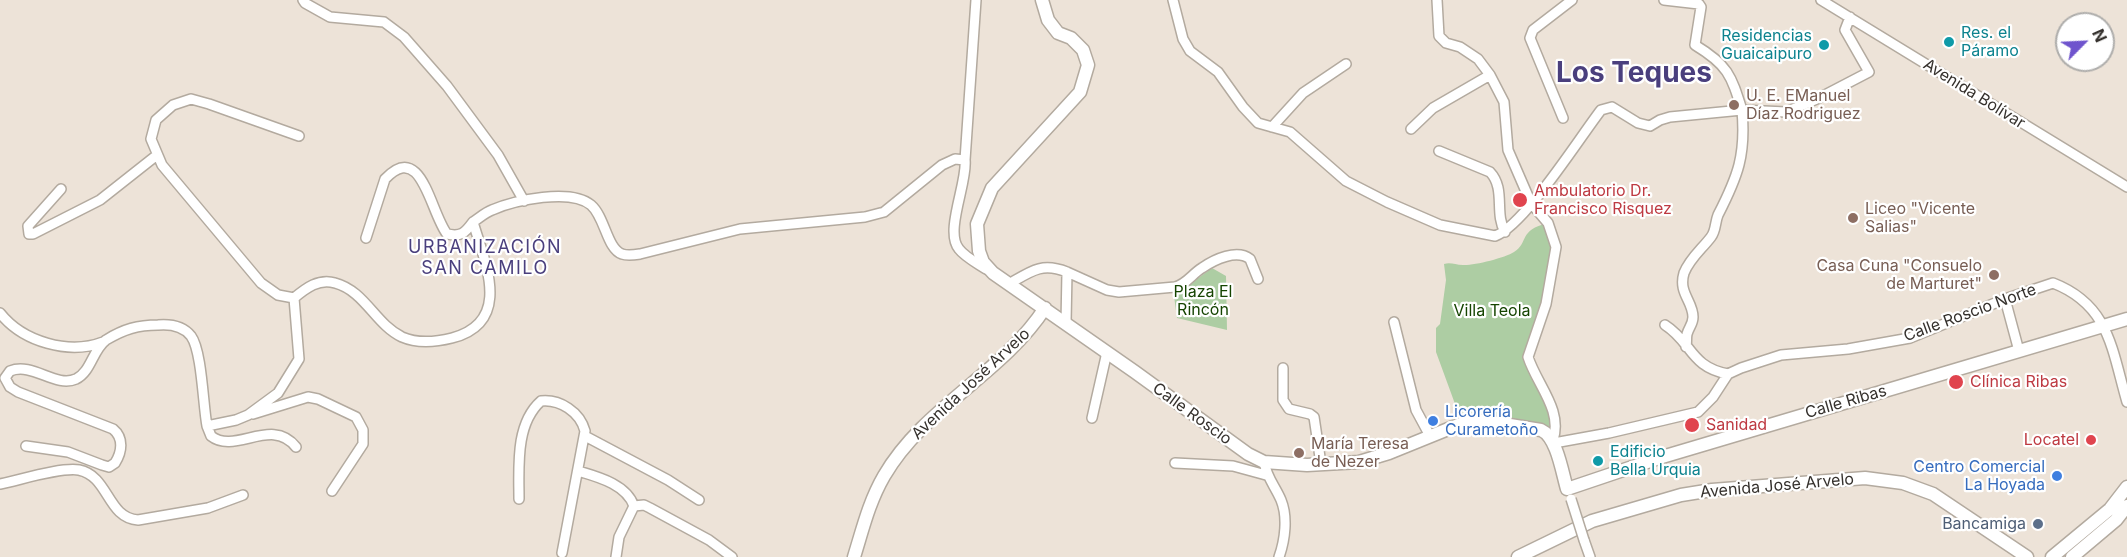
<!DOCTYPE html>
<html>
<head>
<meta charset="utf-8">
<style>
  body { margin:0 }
  #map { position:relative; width:2127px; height:557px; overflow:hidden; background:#ede3d8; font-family:Inter,sans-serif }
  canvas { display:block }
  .north { position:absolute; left:2055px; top:12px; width:60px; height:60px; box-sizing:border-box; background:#fff; border:2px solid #aeadab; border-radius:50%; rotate:66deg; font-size:16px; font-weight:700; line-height:24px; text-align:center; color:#35312d }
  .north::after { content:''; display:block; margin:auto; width:21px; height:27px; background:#6f54cd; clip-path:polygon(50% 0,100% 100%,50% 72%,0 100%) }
</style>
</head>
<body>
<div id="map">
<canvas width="2127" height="557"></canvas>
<div class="north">N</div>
</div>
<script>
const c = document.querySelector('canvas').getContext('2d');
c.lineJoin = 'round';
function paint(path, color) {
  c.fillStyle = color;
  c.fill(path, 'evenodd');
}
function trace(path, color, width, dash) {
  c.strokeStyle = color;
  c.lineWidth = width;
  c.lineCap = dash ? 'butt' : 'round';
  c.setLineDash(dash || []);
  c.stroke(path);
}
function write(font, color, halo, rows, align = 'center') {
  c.font = font + ' Inter,sans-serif';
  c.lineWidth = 4.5;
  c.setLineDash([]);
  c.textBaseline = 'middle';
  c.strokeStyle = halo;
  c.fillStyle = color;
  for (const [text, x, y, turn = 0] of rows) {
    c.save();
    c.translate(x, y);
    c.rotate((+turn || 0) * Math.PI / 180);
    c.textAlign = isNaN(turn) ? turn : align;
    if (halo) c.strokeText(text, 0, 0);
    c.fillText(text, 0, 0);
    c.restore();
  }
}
paint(new Path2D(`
  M1548,223L1556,247L1529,357L1557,428L1548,433L1462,423L1436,352V328L1440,324L1446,280L1444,264C1451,262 1455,265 1463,265C1472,266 1505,258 1514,252C1529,243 1518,230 1548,223Z
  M1212,268L1226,276L1227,330L1177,318L1174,296Z`), '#adcda3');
const minor = new Path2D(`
  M303,0L305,3L330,17L384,22L404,37L447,86L498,155L524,201
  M1173,0L1183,39L1190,51L1218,72L1243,107L1258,123L1290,132L1346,181L1387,202L1440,225L1495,236C1524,226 1580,137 1601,110L1612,107L1638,123L1650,126L1660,120L1670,117L1742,110C1731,75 1728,65 1695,45L1701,7L1699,4L1664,0
  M1437,0L1439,36L1446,43L1460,47L1478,59L1490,75L1504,102L1508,150L1531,203L1548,223L1556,247L1546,304L1528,357C1537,385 1563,410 1553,440
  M1821,0L2127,187
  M1563,118L1530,38L1533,30L1572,0
  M1272,127L1303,93L1346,64
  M1411,129L1433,108L1490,75
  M1439,151L1490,172C1506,189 1494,213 1505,232
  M965,160L976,0
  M61,189L28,226L29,234H33L100,200L157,155
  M366,238L385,179C422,140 430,212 447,234C461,237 465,233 473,222
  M1009,284C1031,271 1042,262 1067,272
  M294,298L278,295L261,283L162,165L151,139L156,120L173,105L191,99L209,104L299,136
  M2005,299L2019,351
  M0,313C23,342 69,355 103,342
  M1394,322L1416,410L1430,436
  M1066,323L1067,272L1107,290L1119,292L1175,287C1187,284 1192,274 1202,268C1215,259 1237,249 1250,259L1258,279
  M1665,325C1692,342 1690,367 1728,374
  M1686,347C1687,343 1686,338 1687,334C1689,327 1693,324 1693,317C1693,301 1678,293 1684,273C1690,258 1702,249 1711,237C1716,231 1715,222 1718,215C1738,176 1746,155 1742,110L1786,112L1819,98L1869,72L1845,30L1850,17
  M1283,368V400L1289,409L1310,414L1314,417L1321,464
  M253,414L308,397L318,399L356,417L363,430V444L332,491
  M1092,418L1107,352
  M207,426L211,436C235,455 272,416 296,447
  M585,436L668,480L699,500
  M1554,443L1609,433L1698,412L1713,397L1728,374L1741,368L1781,355L1848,349L1910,338L2005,299L2053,283C2110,305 2112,351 2127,402
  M26,446L68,452L102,465L109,467L115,463C122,452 124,438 113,429L18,392L10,387L5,378L10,371C33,362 55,388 76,379C91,372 93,349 106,340C124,329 138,325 158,325C170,324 183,326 191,336C202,351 203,405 207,426L236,420L248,415L278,393L299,359L294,298C306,288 319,278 335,283C365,291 375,324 402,337C418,344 436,342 452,338C513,322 485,263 473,222C479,218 486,212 492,210C515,200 571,188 591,205C605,217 607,249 622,254C627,256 634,255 640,254L740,229L865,217L884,212L942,165L955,159L965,160C968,181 944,232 959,249C965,257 977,263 986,269
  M1264,462C1267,478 1275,486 1281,500C1288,517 1285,540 1279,557
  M1175,463L1233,466L1266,475
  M578,471C598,477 626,484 634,506L619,537L616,557
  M0,484C20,480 61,467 79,470C109,476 107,518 138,520L208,508L243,495
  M519,499C519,467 515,424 541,401C560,399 580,412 585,431L562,553
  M634,506L644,505L650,508L709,540L732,557
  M1584,540L1590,557`);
const tertiary = new Path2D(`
  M1042,0L1048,20L1058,33L1071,38L1083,50L1088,65L1080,92L992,188L977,224L979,251L983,262L993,273L1135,372L1248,454L1264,462L1307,465L1359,462L1389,453L1468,421H1485L1541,430C1557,437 1562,472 1567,489L1662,457L2127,319
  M854,557C863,528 869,502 884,476C924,407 1002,374 1045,308
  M1518,557L1592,521L1681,495L1712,490L1865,478L1903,483L1933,494L2027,557
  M2052,557L2110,509L2127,487
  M2072,557L2116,520L2127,506`);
trace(minor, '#b3aa9f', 12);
trace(tertiary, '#b3aa9f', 15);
trace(minor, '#fff', 9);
trace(tertiary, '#fff', 12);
const minorBridge = new Path2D(`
  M1571,499L1584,540`);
trace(minorBridge, '#b3aa9f', 12, []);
trace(minorBridge, '#fff', 9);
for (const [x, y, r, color] of [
  [1949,42,6,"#0f9aa8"],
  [1824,45,6,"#0f9aa8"],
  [1734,105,6,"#8d6e63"],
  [1520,200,8,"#e0444e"],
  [1853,218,6,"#8d6e63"],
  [1994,275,6,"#8d6e63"],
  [1956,382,8,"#e0444e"],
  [1433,421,6,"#3f7fe0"],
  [1692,425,8,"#e0444e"],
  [2091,440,6,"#e0444e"],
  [1299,453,6,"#8d6e63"],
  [1598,461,6,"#0f9aa8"],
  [2057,476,6,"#3f7fe0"],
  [2038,524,6,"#5c6f8a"]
]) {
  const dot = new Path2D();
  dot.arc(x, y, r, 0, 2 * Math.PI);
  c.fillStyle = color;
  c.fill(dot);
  trace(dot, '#fff', 2);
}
write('16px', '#0d838f', '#fff', [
  ["Res. el",1961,33],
  ["Páramo",1961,51],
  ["Residencias",1812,36,"right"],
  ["Guaicaipuro",1812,54,"right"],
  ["Edificio",1610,452],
  ["Bella Urquia",1610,470]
], 'left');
write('16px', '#35312d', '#fff', [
  ["Avenida Bolívar",1974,94,32],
  ["Calle Roscio Norte",1970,313,-20],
  ["Avenida José Arvelo",971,384,-43],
  ["Calle Ribas",1846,402,-16],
  ["Calle Roscio",1192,414,36],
  ["Avenida José Arvelo",1777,486,-5]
]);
write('16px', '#785e54', '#fff', [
  ["U. E. EManuel",1746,96],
  ["Díaz Rodriguez",1746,114],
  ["Liceo \"Vicente",1865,209],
  ["Salias\"",1865,227],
  ["Casa Cuna \"Consuelo",1982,266,"right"],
  ["de Marturet\"",1982,284,"right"],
  ["María Teresa",1311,444],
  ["de Nezer",1311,462]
], 'left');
write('16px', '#be3a42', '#fff', [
  ["Ambulatorio Dr.",1534,191],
  ["Francisco Risquez",1534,209],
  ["Clínica Ribas",1970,382],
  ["Sanidad",1706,425],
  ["Locatel",2079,440,"right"]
], 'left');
write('16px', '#154400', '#fff', [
  ["Plaza El",1203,292],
  ["Rincón",1203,310],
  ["Villa Teola",1492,311]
]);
write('16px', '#366cbe', '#fff', [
  ["Licorería",1445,412],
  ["Curametoño",1445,430],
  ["Centro Comercial",2045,467,"right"],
  ["La Hoyada",2045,485,"right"]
], 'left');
write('16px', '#4e5e75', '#fff', [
  ["Bancamiga",2026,524]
], 'right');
c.letterSpacing = '1.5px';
write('18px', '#4a3f7d', '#fff', [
  ["URBANIZACIÓN",485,248],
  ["SAN CAMILO",485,269]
]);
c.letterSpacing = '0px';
write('bold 28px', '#4a3f7d', '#fff', [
  ["Los Teques",1634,74]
]);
</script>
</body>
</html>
